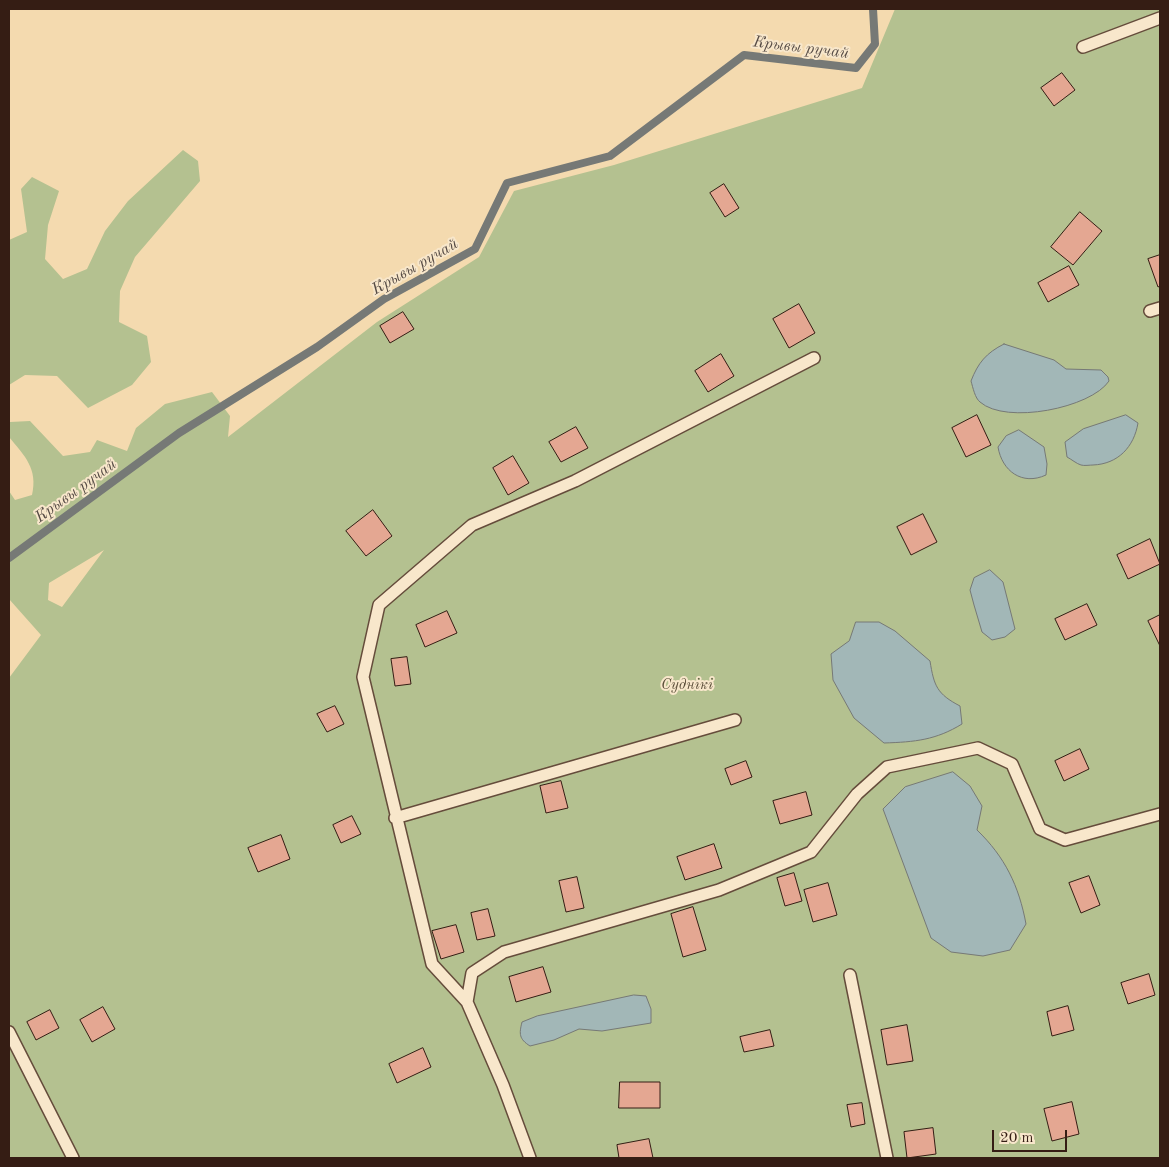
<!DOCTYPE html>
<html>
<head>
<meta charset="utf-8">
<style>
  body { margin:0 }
  #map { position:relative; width:1169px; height:1167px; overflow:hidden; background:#f4daaf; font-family:"Old Standard TT",serif }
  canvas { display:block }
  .frame { position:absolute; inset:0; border:10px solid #351d14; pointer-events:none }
  .scale { position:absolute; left:992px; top:1130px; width:75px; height:22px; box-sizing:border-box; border:2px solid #351d14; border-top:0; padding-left:6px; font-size:15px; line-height:18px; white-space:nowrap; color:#351d14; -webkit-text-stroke:4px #f8e7cb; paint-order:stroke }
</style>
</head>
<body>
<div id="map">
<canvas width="1169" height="1167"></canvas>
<div class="frame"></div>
<div class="scale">20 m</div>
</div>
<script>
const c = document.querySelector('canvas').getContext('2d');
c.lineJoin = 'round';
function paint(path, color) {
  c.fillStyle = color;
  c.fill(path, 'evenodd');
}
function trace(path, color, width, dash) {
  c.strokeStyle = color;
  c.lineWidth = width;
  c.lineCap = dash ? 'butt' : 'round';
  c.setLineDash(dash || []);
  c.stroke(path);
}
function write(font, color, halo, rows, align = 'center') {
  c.font = font + ' "Old Standard TT",serif';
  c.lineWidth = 4;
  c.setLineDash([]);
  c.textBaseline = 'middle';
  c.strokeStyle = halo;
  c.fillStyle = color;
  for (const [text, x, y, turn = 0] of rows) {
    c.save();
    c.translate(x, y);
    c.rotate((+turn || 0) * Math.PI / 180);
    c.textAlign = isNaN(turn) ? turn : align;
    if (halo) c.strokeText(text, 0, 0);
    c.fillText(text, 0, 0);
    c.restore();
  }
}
paint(new Path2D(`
  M895,9H1160V1158H9V678L41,635L9,599V491L15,500L32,495C38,469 25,456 9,437L10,422L30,421L63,456L90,452L97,440L127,451L136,428L165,404L212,392L230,416L228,437L377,322L479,257L514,191L614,165L862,88ZM104,550L62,607L48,600L49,583Z
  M183,150L198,161L200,181L135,257L120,291L119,322L147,336L151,362L132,385L88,408L57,376L25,375L9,385V240L27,232L21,189L32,177L59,191L48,225L45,259L63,279L87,269L105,231L128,201Z`), '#b4c190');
const water = new Path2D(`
  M1004,344L1054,360L1066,369L1101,370L1108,377L1109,381C1091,408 1006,425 980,402C975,398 973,388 971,381C978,363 986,353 1004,344Z
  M1126,415L1138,423C1134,447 1118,464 1093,465C1090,465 1084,466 1081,465C1077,464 1071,459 1067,457L1065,442L1083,429Z
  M1019,430L1044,447L1047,464L1046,475C1022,486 1002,471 998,447L1006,436Z
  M990,570L1003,582L1015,629L1005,637L992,640L982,632L974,605L970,590L974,578Z
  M856,622H879L895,631L930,661C934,686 937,694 960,706L962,724C936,740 915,742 884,743L854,718L833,680L831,654L849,641Z
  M953,772L970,786L982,806L977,830C1005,857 1019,886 1026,924L1010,950L983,956L951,952L931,938L883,809L905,787Z
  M634,995L646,996L651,1009V1023L602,1031L579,1029L554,1040L530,1046C519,1039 519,1034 522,1022L537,1016Z`);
paint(water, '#a2b7b7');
trace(water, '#767976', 1);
trace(new Path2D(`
  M9,558L179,433L317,347L384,299L475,249L507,183L610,156L744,55L856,68L875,44L873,9`), '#767976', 8);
const building = new Path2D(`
  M1062,73L1075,90L1054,106L1041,88Z
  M724,184L739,208L725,217L710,193Z
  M1080,212L1102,231L1073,265L1051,247Z
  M1160,255V286L1158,287L1148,259Z
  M1069,266L1079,285L1048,302L1038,283Z
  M799,304L815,333L789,348L773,319Z
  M403,312L414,329L390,343L380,326Z
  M721,354L734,376L708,392L695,371Z
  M977,415L991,445L966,457L952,428Z
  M576,427L588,448L561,462L549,442Z
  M513,456L529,483L508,495L493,468Z
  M373,510L392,536L366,556L346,531Z
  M923,514L937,542L911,555L897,527Z
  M1150,539L1160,564L1128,579L1117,555Z
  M1087,604L1097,625L1065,640L1055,619Z
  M447,611L457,633L425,647L416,625Z
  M1160,615V646L1148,621Z
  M407,657L411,684L395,686L391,659Z
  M335,706L344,724L327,732L317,714Z
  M1080,749L1089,769L1064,781L1055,761Z
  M746,761L752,777L731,785L725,769Z
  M561,781L568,808L546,813L540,786Z
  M806,792L812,815L780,824L773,801Z
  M352,816L361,834L341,843L333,825Z
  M281,835L290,859L258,872L248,848Z
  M714,844L722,868L685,880L677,857Z
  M794,873L802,901L785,906L777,878Z
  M1089,876L1100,905L1081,913L1069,883Z
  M577,877L584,908L566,912L559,881Z
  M828,883L837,915L813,922L804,890Z
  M693,907L706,950L683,957L671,914Z
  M488,909L495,936L477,940L471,913Z
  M456,925L464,952L441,959L432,931Z
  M543,967L551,992L516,1002L509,977Z
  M1149,974L1155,995L1128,1004L1121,983Z
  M1068,1006L1074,1030L1052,1036L1047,1012Z
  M103,1007L115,1029L92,1042L80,1020Z
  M50,1010L59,1028L36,1040L27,1022Z
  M907,1025L913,1061L887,1065L881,1030Z
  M770,1030L774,1046L744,1052L740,1037Z
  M423,1048L431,1067L397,1083L389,1064Z
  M620,1082H660V1108H619Z
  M1072,1102L1079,1134L1052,1141L1044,1109Z
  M862,1103L865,1124L851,1127L847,1105Z
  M933,1128L936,1154L907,1158L904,1132Z
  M649,1139L653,1158H619L617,1145Z`);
paint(building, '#e4a792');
trace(building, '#351d14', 1);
const lane = new Path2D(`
  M1083,47L1160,18
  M1150,311L1160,308
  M395,818L735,720
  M850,975L887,1158
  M467,1002L472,973L504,952L719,890L811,852L857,794L887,767L978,748L1012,764L1040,829L1065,840L1160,814
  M9,1032L73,1158
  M530,1158L503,1085L467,1002L432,964L363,677L379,605L472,525L575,481L814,358`);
trace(lane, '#654c3b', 14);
trace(lane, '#f8e7cb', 11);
write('italic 15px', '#5b4e39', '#f8e7cb', [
  ["Суднікі",687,685]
]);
write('italic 16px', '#564b45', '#f8e7cb', [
  ["Крывы ручай",801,48,7],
  ["Крывы ручай",415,267,-30],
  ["Крывы ручай",76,491,-36]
]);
</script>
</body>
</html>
